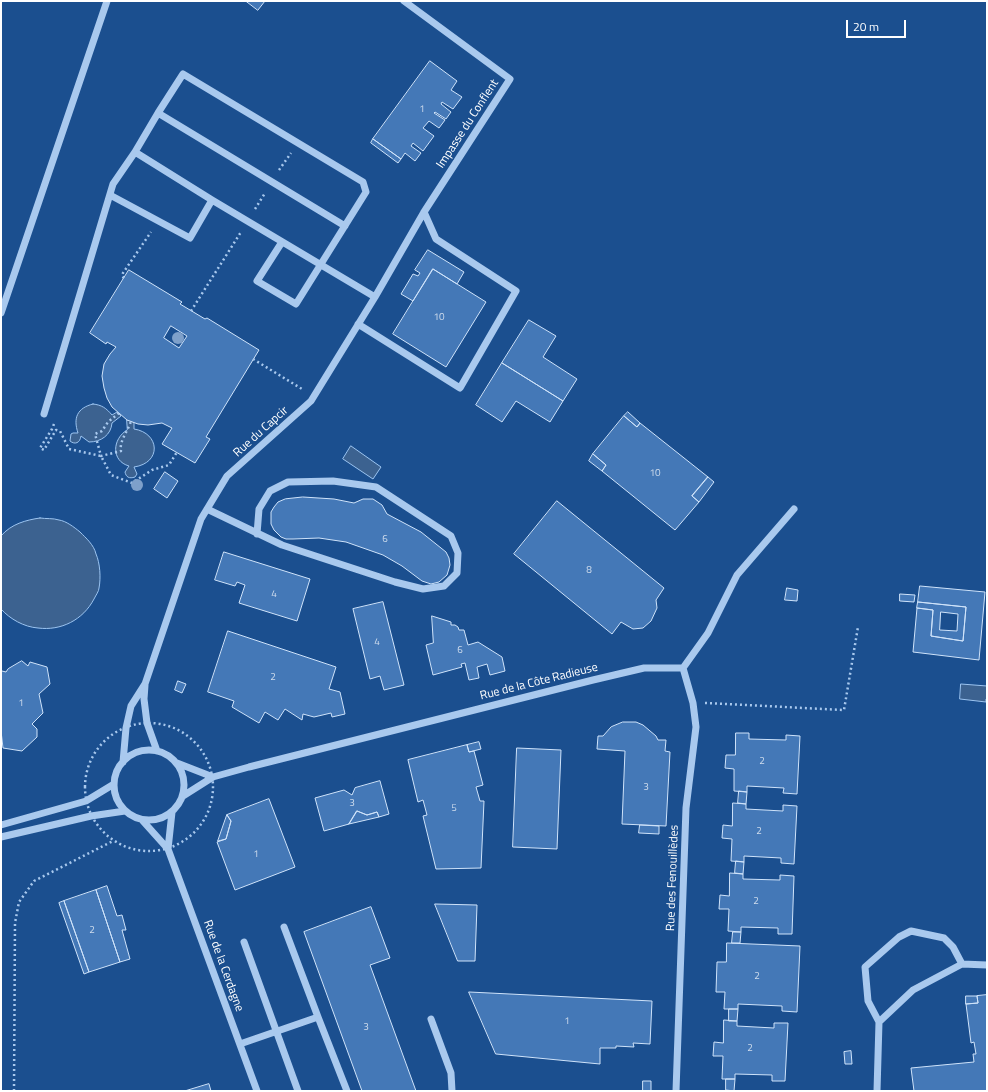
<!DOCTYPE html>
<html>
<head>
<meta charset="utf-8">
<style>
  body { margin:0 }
  #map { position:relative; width:988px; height:1092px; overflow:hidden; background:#1b4f8f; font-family:"Titillium Web",sans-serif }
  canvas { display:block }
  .frame { position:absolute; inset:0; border:2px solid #fff; pointer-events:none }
  .scale { position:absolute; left:846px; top:20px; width:60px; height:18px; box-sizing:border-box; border:2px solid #fff; border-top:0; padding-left:5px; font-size:12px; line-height:14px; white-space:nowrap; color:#fff; -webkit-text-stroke:3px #1b4f8f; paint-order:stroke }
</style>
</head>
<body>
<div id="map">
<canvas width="988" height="1092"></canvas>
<div class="frame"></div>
<div class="scale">20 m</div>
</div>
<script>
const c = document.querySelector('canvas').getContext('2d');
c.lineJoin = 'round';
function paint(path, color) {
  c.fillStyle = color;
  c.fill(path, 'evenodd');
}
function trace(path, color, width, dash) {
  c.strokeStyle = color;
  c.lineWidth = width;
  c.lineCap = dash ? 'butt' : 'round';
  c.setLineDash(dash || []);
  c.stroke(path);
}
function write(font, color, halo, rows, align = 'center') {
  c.font = font + ' "Titillium Web",sans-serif';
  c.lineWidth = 3;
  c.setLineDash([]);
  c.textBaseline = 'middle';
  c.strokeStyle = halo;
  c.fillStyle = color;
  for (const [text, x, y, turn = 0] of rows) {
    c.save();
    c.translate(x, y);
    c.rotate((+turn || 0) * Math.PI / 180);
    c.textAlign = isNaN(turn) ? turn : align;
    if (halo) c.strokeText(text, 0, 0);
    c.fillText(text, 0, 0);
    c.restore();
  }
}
const water = new Path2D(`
  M93,404C102,405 106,408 112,415L117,412L121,416L112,423C111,435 101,442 89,442L81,436C80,443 75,445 70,441L71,434L73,433H78C73,418 77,408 93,404Z
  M127,420L134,422V429C160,433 162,463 134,467L137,474L135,477C129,479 126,477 125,472L129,466C111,461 112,439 127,430Z
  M351,446L381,467L373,479L343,459Z
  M40,518C46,519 53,518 59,520C66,521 74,527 80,532C86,538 94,545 96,554C100,563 101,578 99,588C99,591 96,595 94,599C83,620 61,631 38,628C24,627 10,619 1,609V536C11,524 26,520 40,518Z
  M961,684L987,686V699H986V702L960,699Z`);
paint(water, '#3c6290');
trace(water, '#9cc4f0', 1);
const building = new Path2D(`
  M246,1H265L258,10Z
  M430,61L457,81L451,90L462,97L453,109L442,102L441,104L451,112L446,119L435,112L434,113L445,120L439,128L429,121L423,128L434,136L423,151L413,143L411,146L421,153L415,161L405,153L401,159L373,139Z
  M373,139L401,159L398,163L371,143Z
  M428,250L464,272L457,284L433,269L413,301L401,294L413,274L418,276L420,273L415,270Z
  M433,269L486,302L446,367L393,334Z
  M129,270L182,302L180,304L205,319L207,318L259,350L206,437L210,439L195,463L162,444L172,428L162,423L148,425L138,424L127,420L112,407L107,398L104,388L102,376L104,364L110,354L116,347L107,342L106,344L90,333ZM171,326L187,336L179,348L164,338Z
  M529,320L556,336L543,357L577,379L563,401L502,363Z
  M502,363L563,401L550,422L516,401L502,422L476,405Z
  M628,412L640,423L637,427L624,416Z
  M624,416L637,427L640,423L708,477L692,496L699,502L675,530L602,471L606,465L593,454Z
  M593,454L606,465L602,471L589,461Z
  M165,472L178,481L167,498L154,489Z
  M708,477L714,482L699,502L692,496Z
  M303,497L334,499L354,503L363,499H373L382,505L387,514L421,532L446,552L449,558L450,565L447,575L439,582L431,584L422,581L402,566L383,555L346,542L319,538L293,539H286L281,537L274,530L271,524V512L274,507L278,502L285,499Z
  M557,501L664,588L656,600L657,608L651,621L643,628L633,629L621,622L612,634L514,554Z
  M224,552L310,579L297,621L239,603L245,585L237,582L235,586L215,580Z
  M920,586L985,592L979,660L913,652L917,608L933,610L931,636L963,641L966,607L918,602Z
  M787,588L798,590L797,601L785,600Z
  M900,594L915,595L914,602L900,601Z
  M383,602L404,685L384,690L380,676L370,679L353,609Z
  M918,602L966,607L963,641L931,636L933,610L917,608ZM941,612L958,614L957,631L940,630Z
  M432,616L451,622V625H455L458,627L459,630H464L468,645L478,642L502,657L505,671L490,675L487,664L477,667L479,678L469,680L465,663L461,664L462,667L433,675L426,645L433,643Z
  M228,631L336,667L329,689L340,692L345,714L332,717L331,713L314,717L303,714L302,720L285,709L278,720L265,712L259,723L232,707L234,701L208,692Z
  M22,661L28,666L30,662L47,667L50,684L39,694L43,713L32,724L37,729V737L22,751L3,748L1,731V672L2,671L6,672L8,669Z
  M178,681L186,684L182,693L175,690Z
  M623,722H636L643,725L656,736L658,740H666L665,751L670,752L666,826L622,824L625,751L597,749L598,736H603L611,727Z
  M736,733H749V739L786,740V735L800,736L797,794L783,793L784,788L747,786V792L734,791V769L725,768L726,755H735Z
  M479,742L481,749L469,752L467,745Z
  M467,745L469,752L474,751L483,785L476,787L480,801H484L481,868L436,869L423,816L427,815L423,800L418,802L408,760Z
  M517,748L561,750L557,849L513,847Z
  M380,781L389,814L379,817L377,812L367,815L357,811L349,824L324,831L315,798L344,790L352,795L355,788Z
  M739,791L747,792L746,804L738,803Z
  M269,799L295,867L235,890L217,842L226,839L231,821L227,815Z
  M733,803L746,804V809L783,811V805L797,806L794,864L781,863V858L744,856V862L731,861L732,839L722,838L723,825L732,826Z
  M357,811L367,815L377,812L379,817L349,824Z
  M227,815L231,821L226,839L218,841Z
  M640,825L659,826V834L639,833Z
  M736,861L744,862L743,874L735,873Z
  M730,873L743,874V879L780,880V875L794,876L792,934H778V928L741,927V932L728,931L729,909H719L720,895L729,896Z
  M107,886L117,916L122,915L126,930H122L130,959L120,962L96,890Z
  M96,890L120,962L89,972L64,901Z
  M64,901L89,972L84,974L59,903Z
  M435,904L477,905L475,961H458Z
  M371,907L390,958L370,965L416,1091H362L304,932Z
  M733,932H741L740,943H732Z
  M727,943L800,946L797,1012L782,1011V1006L738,1004V1009H724L725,992H716L717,962H726Z
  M469,992L652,1001L650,1044L633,1043L634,1047L616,1046V1048H600V1064L496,1054Z
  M987,995V1091H914L911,1068L974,1062L973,1054H976L974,1042L971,1043L966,1004L978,1003L977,996Z
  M966,996H977L978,1003L966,1004Z
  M729,1009H738L737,1021H729Z
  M724,1020L737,1021V1026L774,1028V1023H788L785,1081H772V1075L735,1074V1079H722L723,1056H713L714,1042L723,1043Z
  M851,1051L852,1064H845L844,1052Z
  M726,1079H735L734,1091L726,1090Z
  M643,1081H651V1091H643Z
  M209,1084L211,1091H185Z`);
paint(building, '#4478b7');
trace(building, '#cfe3fa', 1);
trace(new Path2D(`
  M279,170L291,153
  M255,209L265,193
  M124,278L122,276L123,273L151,232
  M191,311L241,232
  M253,359L302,389
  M119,413L108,422L102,431L95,434L101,456L121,451C119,441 128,431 131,421
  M54,424L52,429L40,448L44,450L56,430L60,431L69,449L101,456L111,475L132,483L152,470L169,465L177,452
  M705,703L844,710L858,627
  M85 787a64 64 0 1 1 128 0a64 64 0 1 1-128 0Z
  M14,1091L15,923L19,902L34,881L113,841`), '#a9c9ee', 2.5, [2, 3]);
trace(new Path2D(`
  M158,113L345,226
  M135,152L158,113L183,74L363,182L366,192L296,304L257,281L282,242
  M110,195L190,238L212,200
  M1,313L107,1
  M358,324L460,388L516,291L436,239L424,212
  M44,414L113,184L135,152L212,200L375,297
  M207,509L282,545L395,582L423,589L444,586L457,573L458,553L451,536L376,487L333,481L288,482L270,491L259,509L257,534
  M683,668L708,633L737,575L794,509
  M145,685L144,699L147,723L157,751
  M114 785a35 35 0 1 1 70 0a35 35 0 1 1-70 0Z
  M123,762L126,728L131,706L145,684L201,519L227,476L311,401L375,297L424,212L510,79L404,1
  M177,763L213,777
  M183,796L213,777L249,767L593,680L644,668H683
  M142,820L168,849L257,1091
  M1,825L86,801L114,784
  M1,837L91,816L125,811
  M168,849L172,812
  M284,927L318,1017
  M244,942L298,1091
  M431,1019L451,1073L452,1091
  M879,1022L868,1001L865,967L899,937L911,931L944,938L953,947L962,964
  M240,1044L318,1017L347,1091
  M676,1091L686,808L696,727L693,703L683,668
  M877,1091L879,1022L913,990L962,964L987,965`), '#a9c9ee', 7);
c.fillStyle = '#7ea0ca';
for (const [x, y] of [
  [178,338],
  [137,485]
]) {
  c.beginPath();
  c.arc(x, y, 6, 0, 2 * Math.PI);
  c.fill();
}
write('10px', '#d0dded', null, [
  ["1",422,110],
  ["10",439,318],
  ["10",655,474],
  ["6",385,540],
  ["8",589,571],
  ["4",274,595],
  ["4",377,643],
  ["6",460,651],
  ["2",273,678],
  ["1",21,704],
  ["2",762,762],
  ["3",646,788],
  ["3",352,804],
  ["5",454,809],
  ["2",759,832],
  ["1",256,855],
  ["2",756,902],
  ["2",92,931],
  ["2",757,977],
  ["1",567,1022],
  ["3",366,1028],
  ["2",750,1049]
]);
write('12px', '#fff', '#1b4f8f', [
  ["Impasse du Conflent",468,124,-57],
  ["Rue du Capcir",261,432,-42],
  ["Rue de la Côte Radieuse",539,682,-14],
  ["Rue des Fenouillèdes",673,878,-88],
  ["Rue de la Cerdagne",223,966,70]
]);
</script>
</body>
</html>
